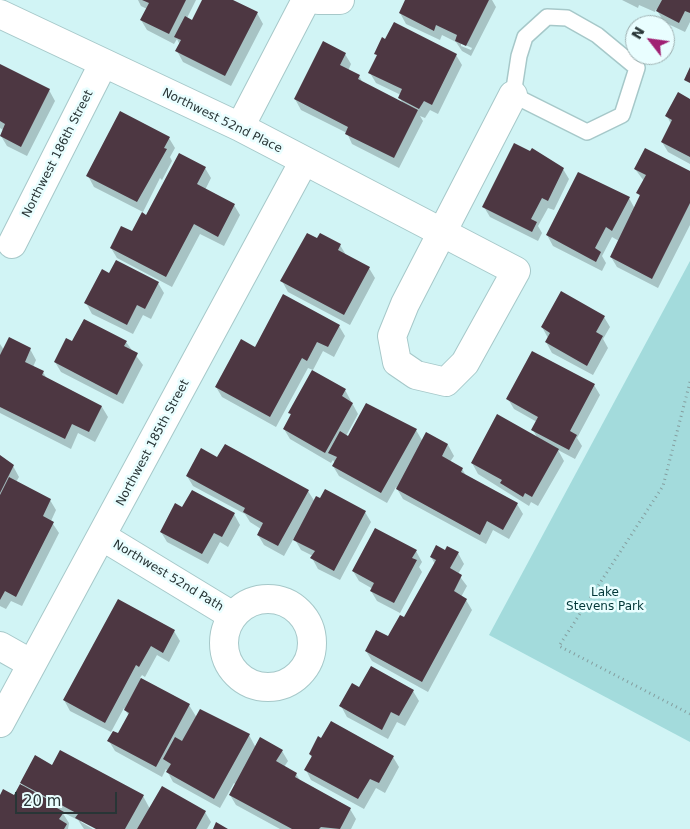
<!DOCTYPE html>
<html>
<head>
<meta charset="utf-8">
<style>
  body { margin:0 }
  #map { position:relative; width:690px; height:829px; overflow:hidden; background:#d1f4f5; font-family:"DejaVu Sans",sans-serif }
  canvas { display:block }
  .north { position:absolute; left:625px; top:15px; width:50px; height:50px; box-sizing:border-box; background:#e9feff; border:1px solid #9caeaf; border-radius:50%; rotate:300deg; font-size:14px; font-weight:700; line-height:20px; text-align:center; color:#283536 }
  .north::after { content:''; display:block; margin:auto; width:18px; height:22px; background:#a02073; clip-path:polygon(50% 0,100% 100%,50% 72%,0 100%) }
  .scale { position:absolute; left:15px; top:792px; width:102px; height:22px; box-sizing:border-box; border:2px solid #283536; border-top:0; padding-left:6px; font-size:15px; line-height:18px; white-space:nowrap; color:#283536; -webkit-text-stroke:4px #e9feff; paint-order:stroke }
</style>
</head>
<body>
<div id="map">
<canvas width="690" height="829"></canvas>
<div class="north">N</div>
<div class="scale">20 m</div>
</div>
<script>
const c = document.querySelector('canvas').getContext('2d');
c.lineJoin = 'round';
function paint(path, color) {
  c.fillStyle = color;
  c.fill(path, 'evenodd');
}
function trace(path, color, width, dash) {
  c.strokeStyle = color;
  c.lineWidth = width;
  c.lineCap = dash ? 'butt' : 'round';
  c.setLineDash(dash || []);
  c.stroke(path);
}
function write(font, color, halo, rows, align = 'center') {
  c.font = font + ' "DejaVu Sans",sans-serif';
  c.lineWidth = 5;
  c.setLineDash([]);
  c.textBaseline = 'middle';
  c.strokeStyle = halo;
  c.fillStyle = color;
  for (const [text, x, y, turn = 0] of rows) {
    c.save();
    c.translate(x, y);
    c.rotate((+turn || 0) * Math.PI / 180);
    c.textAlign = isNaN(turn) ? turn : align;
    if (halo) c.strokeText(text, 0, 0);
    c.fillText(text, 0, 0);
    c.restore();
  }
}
paint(new Path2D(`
  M690,261V742L489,635Z`), '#a3dbdc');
paint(new Path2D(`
  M138,0H196L187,18L192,21L203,0H231L257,13L263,24L231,86L183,62L177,51L180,45L177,39L174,44L147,30L141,20L147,9L141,6Z
  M407,0H492L496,7L471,56L462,51L456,42L442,35L440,40L406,24L400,13ZM461,43L472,48L471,50L461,46Z
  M622,0H690V22L685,32L664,22L656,9L655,12L639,5L638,8Z
  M345,54L351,64L348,71L359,76L363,83L403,104L400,98L401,95L376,83L370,73L378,57L376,54L456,55L462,65L438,114L430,110L425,118L420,116L423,121L399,168L352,144L347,133L301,110L295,99Z
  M0,65L49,90L55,101L27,156L7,146L1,136L3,130L0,128Z
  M690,100V164L668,152L662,142L671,124L667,116Z
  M169,138L175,148L170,157L172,161L162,180L160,178L143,212L94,187L88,176Z
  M205,168L211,178L205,190L234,205L240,215L224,246L200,234L172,287L117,258L111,248L132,233Z
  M563,169L569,179L554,210L548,208L538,226L542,233L538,241L490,217L484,207Z
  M635,169L690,172V225L658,288L617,267L611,257L619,241L612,237L602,256L606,263L602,271L553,246L547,235L629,198L635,209L641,198L638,193L644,181Z
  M318,240L340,245L346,255L369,268L375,278L350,325L288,292L282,281Z
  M110,274L158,283L164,293L151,319L143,315L133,334L92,314L86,303Z
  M604,317L610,327L603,339L608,348L593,375L552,353L546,342L548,338L542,327Z
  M339,326L345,336L334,357L323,351L313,370L308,368L276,427L222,397L216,387L256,348Z
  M10,338L30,349L36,360L33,367L43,372L47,379L102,407L108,417L95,442L78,433L71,449L0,413V344L4,350Z
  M126,342L143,365L123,404L61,372L55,362L73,343Z
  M594,385L600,395L577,438L582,446L575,459L558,450L564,461L538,506L531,502L529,506L478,474L472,463L538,439L533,430L537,422L514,409L508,399Z
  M345,390L358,414L346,436L416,430L423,442L427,434L448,445L454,456L450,462L462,469L467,477L517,504L523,514L509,539L493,530L486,544L403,499L396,487L387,503L339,476L333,466L335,463L333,460L331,463L290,439L284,429L291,416L290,413Z
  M225,446L308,491L315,502L365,512L371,522L340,580L318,569L312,558L313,556L301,550L294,538L284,556L264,545L258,535L261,529L250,522L245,514L193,486L187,476L218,459Z
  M0,457L13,466L19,477L16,482L50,500L56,510L51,521L59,533L22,606L11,601L6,609L0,606Z
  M183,509L234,514L240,525L228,547L220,542L208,564L167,542L161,532Z
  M416,551L422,562L419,567L422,572L400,613L377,601L371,591L373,589L359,581L353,571Z
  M445,552L458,553L464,564L458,574L467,586L461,597L466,600L472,610L428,692L372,661L366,651L389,638L405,619L435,564L431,557Z
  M174,631L180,641L169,662L157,655L145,677L142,675L140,678L189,705L197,718L249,735L256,748L282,751L288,761L284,767L296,774L301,782L350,809L356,819L351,829H280L236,805L230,795L236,785L234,783L220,808L173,782L166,769L162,777L115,751L109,741L119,735L129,716L124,708L111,732L70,711L64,700Z
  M360,689L413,691L419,701L405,726L397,722L388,739L347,717L341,706Z
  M310,754L393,757L399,767L385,793L376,788L364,809L311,780L306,770L312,758Z
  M53,766L143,796L150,809L205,812L211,822L207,829H98L81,819V822L93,829H84L78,820L62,812L69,823L68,829H0V797H15L25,788L21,783Z`), '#0003');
paint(new Path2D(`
  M142,0H186L169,34L140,20L149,3Z
  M202,0H233L258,12L225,76L175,51L181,40L174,37L185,16L192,20Z
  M405,0H489L466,46L455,41L457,35L436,25L434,31L399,13Z
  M662,0H690V13L685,11L679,23L656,11Z
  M394,22L457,54L432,105L424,101L419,109L398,98L402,89L368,73L377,55L374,54L382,37L385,39Z
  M323,41L346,53L340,65L360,75L358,79L418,110L394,158L345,134L348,127L294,99Z
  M0,64L50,89L21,147L0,136L5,124L0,121Z
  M690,67V83L684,80Z
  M678,92L690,99V157L661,142L672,120L665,116Z
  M120,111L170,137L164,148L167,149L137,202L86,176Z
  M514,143L530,151L532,148L564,168L548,201L542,198L531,219L537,222L532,232L482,207Z
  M645,148L690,171V203L652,279L610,257L640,195L636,193L646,175L634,169Z
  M179,153L206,167L197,184L235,204L218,237L194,224L166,277L110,248L121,226L132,231L142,212L146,215Z
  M578,172L630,197L612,231L606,227L595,248L601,252L596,262L546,235Z
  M307,233L317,238L320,233L341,244L338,250L370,267L344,315L280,281Z
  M116,260L159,282L145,309L137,305L127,325L84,303L102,269L109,273Z
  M561,291L605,316L596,332L603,336L587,366L545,342L550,333L541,327Z
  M283,294L340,325L328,347L317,342L307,361L302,358L270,417L215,387L241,339L255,347Z
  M84,319L127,341L124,346L138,353L117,395L54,362L66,338L72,341Z
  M9,337L31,348L25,362L44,371L42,375L102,406L89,432L72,424L65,439L0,407V355Z
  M532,351L595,384L570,431L577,435L569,450L531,430L538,417L506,399Z
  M312,370L346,389L342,396L353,403L325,453L283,429L291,414L288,413Z
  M366,403L417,429L381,493L332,466L337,457L328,453L340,431L348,436Z
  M497,414L559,449L532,497L525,493L523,497L500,483L502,480L471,463Z
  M426,432L448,444L442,456L463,468L461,472L518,503L503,530L487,521L480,535L396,489Z
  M225,444L309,490L278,546L257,535L263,523L243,512L245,508L186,476L201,448L217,457Z
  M0,455L14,465L0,493Z
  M9,477L51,499L43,516L54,522L16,597L5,591L0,600V495Z
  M325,489L366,511L334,571L310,558L315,551L293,540L316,496L320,498Z
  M192,490L235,513L222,537L214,533L202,554L160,532L175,503L182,507Z
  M375,528L417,550L412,558L417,560L394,603L370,591L374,583L352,571Z
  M436,545L445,550L447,546L459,552L450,568L462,575L454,591L467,599L422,682L365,651L376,630L388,636L400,615L404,617L436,560L430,557Z
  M118,599L175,630L163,653L151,646L139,667L136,665L105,723L63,700Z
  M371,666L414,690L399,716L391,712L382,730L339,706L352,683L359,687Z
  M141,678L190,704L156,767L107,741L113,731L118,733L129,713L124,710Z
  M200,709L250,734L214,799L166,772L171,764L163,759L175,737L182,741Z
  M331,721L394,756L379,783L370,779L358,799L304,770L312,756L309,754L318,736L321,738Z
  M260,737L283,750L276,761L297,773L295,777L351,808L340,829L321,827L319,829H292L229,795Z
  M60,750L144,795L125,829H96L75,818L78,814L20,783L35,755L52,765Z
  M20,784L51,801L50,804L64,812L59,819L67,824L64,829H0V795L3,789L14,795Z
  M162,786L206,811L196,829H137Z
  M216,822L228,829H213Z`), '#4d3742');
const lane = new Path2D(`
  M547,17L567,18L597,35L637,68L622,115L587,132L513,95L519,56L525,37Z`);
const street = new Path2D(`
  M318,0H340
  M0,14L240,127L516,271L465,363L446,382L416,375L397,362L392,336L405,304L513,95
  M240,127L306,0
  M12,244L103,64
  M103,537L233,616
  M224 643a44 44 0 1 1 88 0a44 44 0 1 1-88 0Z
  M0,646L32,664
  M0,723L304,161`);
trace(lane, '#a6c8c9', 18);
trace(street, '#a6c8c9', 30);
trace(new Path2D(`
  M690,382L663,486L559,646L690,714`), '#859e9f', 3, [1, 4]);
trace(lane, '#fff', 15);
trace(street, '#fff', 28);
write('12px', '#283536', '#e9feff', [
  ["Northwest 52nd Place",222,121,26],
  ["Northwest 186th Street",58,154,-63],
  ["Northwest 185th Street",153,443,-62],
  ["Northwest 52nd Path",168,576,31]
]);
write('12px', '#013536', '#e9feff', [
  ["Lake",605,593],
  ["Stevens Park",605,607]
]);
</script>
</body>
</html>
